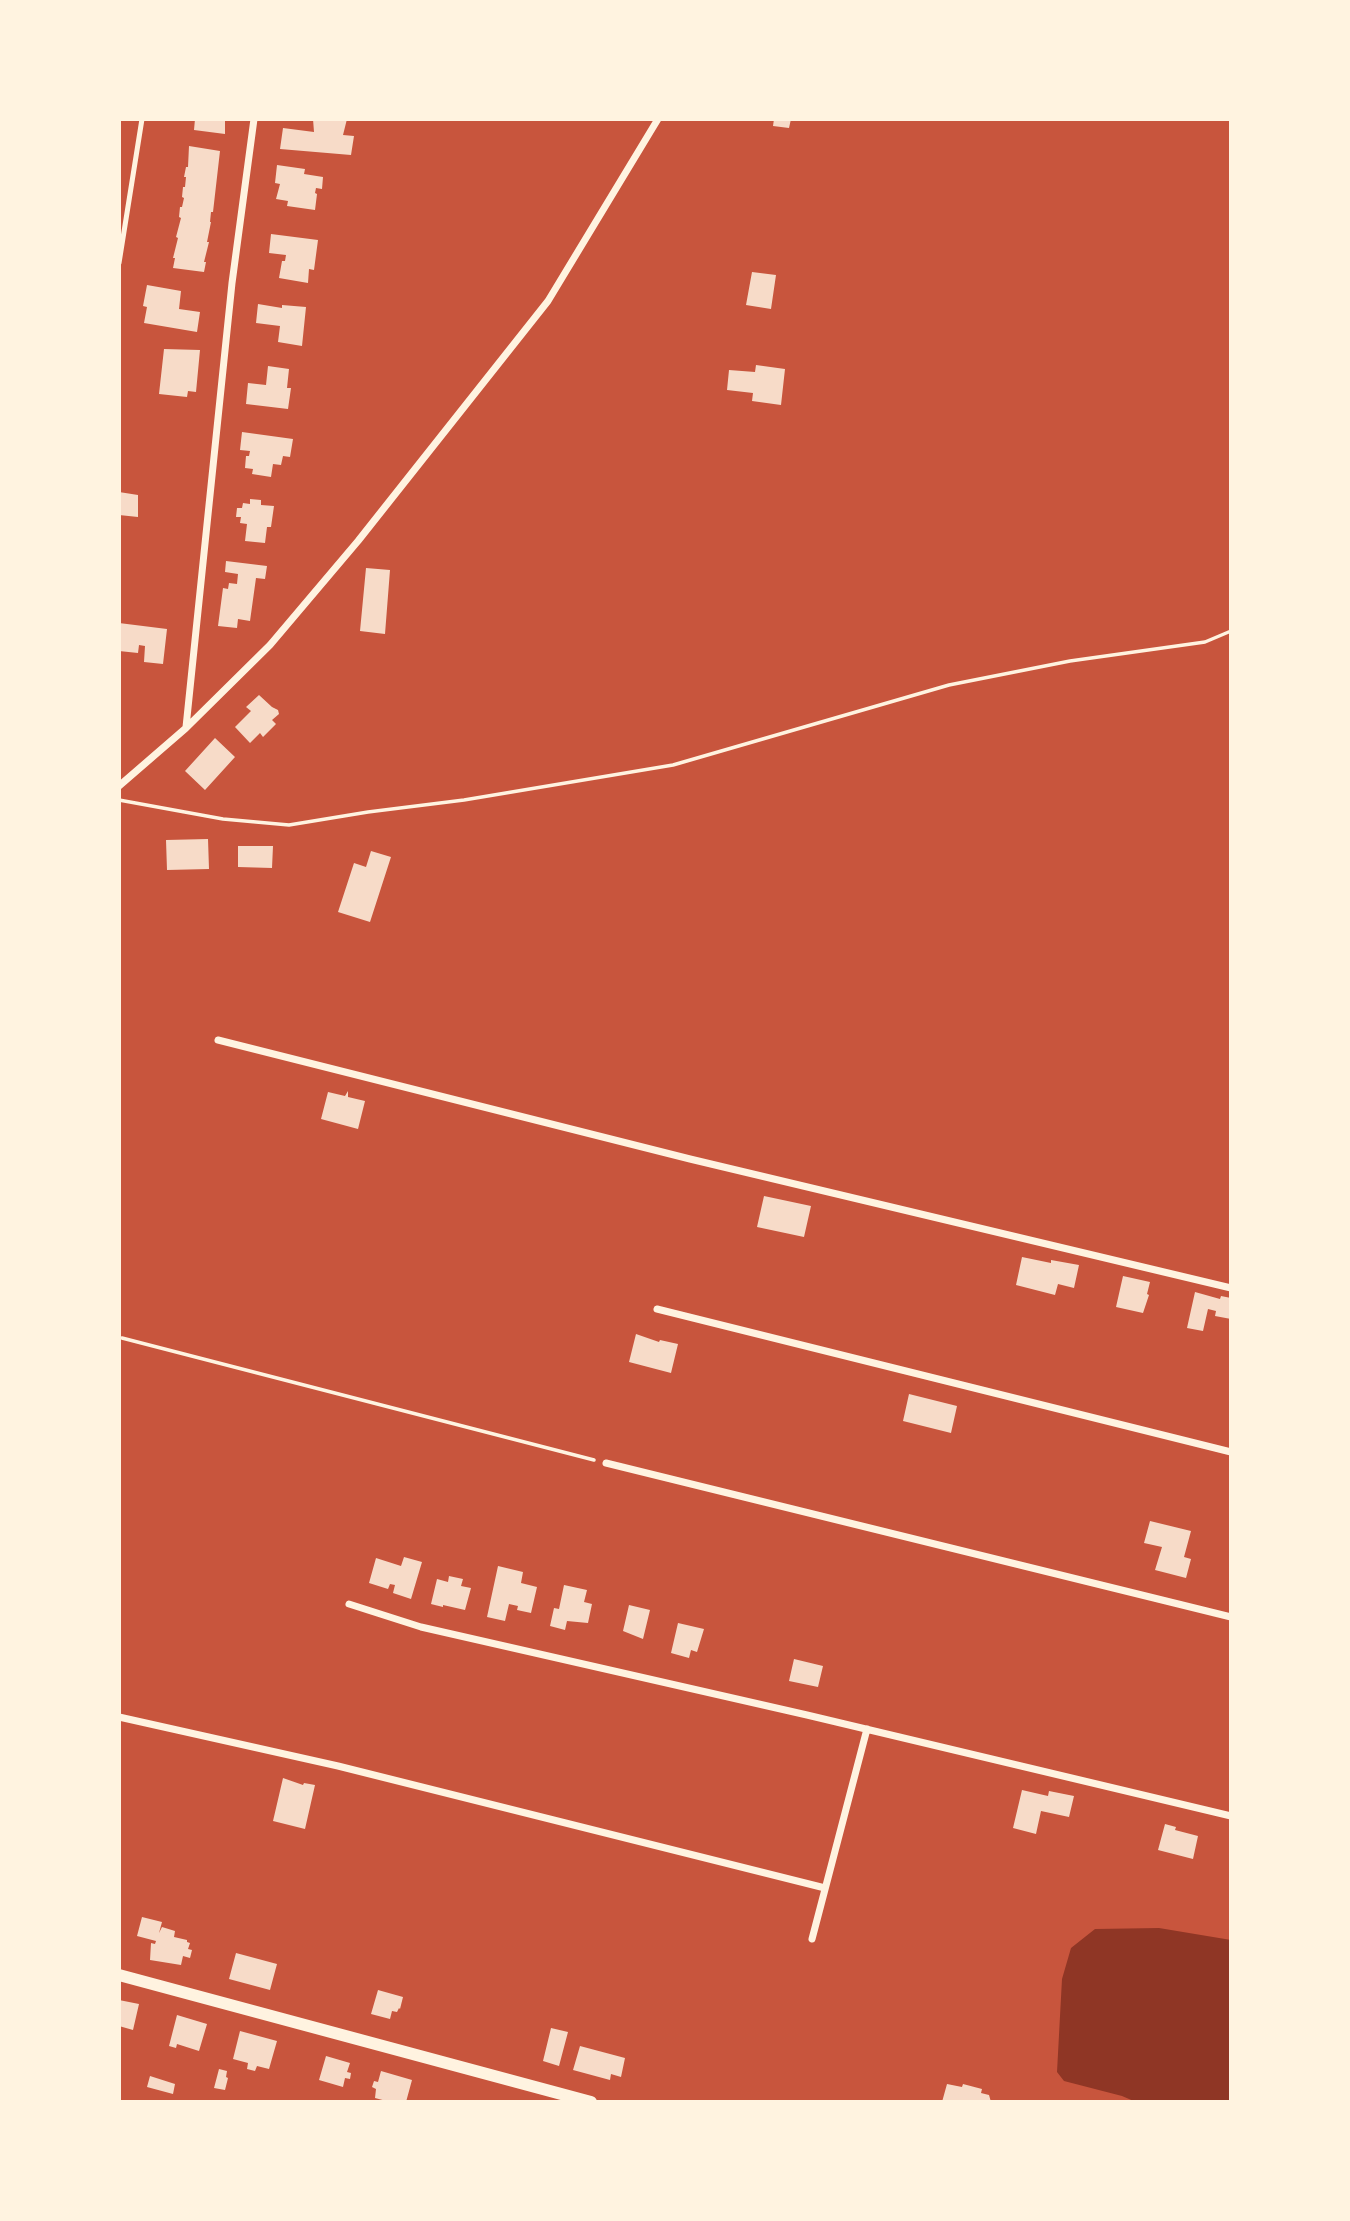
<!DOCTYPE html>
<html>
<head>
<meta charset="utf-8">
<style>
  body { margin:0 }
  #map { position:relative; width:1350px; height:2221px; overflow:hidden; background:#c8553d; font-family:Roboto,sans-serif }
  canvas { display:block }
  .frame { position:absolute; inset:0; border:121px solid #fff3e0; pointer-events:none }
</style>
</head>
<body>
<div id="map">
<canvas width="1350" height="2221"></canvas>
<div class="frame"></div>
</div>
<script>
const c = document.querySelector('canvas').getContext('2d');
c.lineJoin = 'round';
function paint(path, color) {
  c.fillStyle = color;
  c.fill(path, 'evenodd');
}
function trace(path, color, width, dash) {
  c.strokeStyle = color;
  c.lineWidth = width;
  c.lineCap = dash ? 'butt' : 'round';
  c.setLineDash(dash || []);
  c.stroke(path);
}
paint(new Path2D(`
  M1159,1928L1231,1940V2102H1136L1122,2096L1064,2081L1057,2072L1062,1979L1071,1948L1095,1929Z`), '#8f3625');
paint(new Path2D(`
  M195,119H225V134L194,130Z
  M313,119H347L343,135L354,136L351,155L280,149L283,128L314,132Z
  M774,119H791L789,128L773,126Z
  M189,146L220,151L213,212H211L210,222H211L207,242H209L204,262H206L204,272L173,268L175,258H173L178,238L176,237L181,218L179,217L180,207H182L184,198L182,197L183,187H185L186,177H184L186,167H188Z
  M277,165L305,169L304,174L323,177L322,189L316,188L315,193L317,194L315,210L287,206L288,201L276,199L280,184L275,183Z
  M271,234L318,240L314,270L309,269L308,283L279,278L282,261H285L286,255L269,253Z
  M752,272L776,275L771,309L746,305Z
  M147,285L181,291L179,309L200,312L197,332L144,323L147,307L143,306Z
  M258,304L282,308V305L306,307L302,346L278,342L280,326L256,323Z
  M164,349L200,350L196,392L188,391L187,397L159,394Z
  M756,365L785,369L781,405L752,401L753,393L727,390L729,370L755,372Z
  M268,366L289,369L287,388H291L288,409L246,404L248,383L266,385Z
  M242,432L293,439L290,457L283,456L281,465L273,464L271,477L252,474L253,469L245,468L246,456H249L250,451L240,450Z
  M119,492L138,495V517L119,515Z
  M250,499L261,500V505L274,506L271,527H267L265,543L245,541L247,524L240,523L241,517H236L237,508H242L243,503L250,504Z
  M226,561L267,566L265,579L256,578L250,621L238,619L237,628L218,626L223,588L228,589L229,583L237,584L238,574L225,572Z
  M366,568L390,570L385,634L360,631Z
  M119,623L167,629L163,664L144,662L145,646L139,645L138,653L119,651Z
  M259,695L272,707L278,710L279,714L272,720L276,724L263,737L260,733L250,743L235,727L251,711L246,707Z
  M215,738L235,757L205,790L185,771Z
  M208,839L209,869L167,870L166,840Z
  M238,846H273L272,868L238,867Z
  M371,851L391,857L370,922L338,912L354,863L366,867Z
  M348,1091V1097L365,1101L358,1129L321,1119L328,1092L345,1096Z
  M764,1196L811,1206L804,1237L757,1227Z
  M1022,1257L1051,1263V1260L1079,1265L1074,1288L1058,1284L1055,1295L1016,1285Z
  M1123,1276L1150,1282L1147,1294L1149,1295L1143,1313L1116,1307Z
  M1195,1292L1220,1299L1221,1296L1231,1298V1319L1215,1316L1216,1311L1208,1309L1203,1331L1187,1328Z
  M636,1334L659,1342L660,1340L678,1344L671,1373L629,1362Z
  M909,1394L957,1406L951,1433L903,1421Z
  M1150,1521L1191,1531L1184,1557L1191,1559L1186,1578L1155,1570L1162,1547L1144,1543Z
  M404,1557L422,1562L411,1599L393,1593L395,1585L390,1584L388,1589L369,1583L376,1558L401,1566Z
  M498,1566L523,1572L521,1583L537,1587L531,1613L517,1610L518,1606L509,1604L505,1621L487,1617Z
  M449,1576L463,1579L461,1586L471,1588L465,1610L443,1605V1607L431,1604L437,1579L448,1582Z
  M564,1585L587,1590L584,1602L592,1604L588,1623L567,1621L565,1630L550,1626L554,1608L559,1609Z
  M629,1605L650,1610L643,1639L623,1631Z
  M678,1623L704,1629L697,1652L691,1650L689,1658L671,1653Z
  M794,1659L823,1666L818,1687L789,1681Z
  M283,1778L303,1785L304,1783L315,1785L305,1829L273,1821Z
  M1022,1790L1048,1796L1049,1791L1074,1796L1069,1817L1041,1811L1036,1834L1013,1828Z
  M1165,1824L1176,1827L1175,1830L1198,1836L1193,1859L1158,1850Z
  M142,1917L162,1922L159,1933L162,1927L175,1931L174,1937L187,1940V1942L190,1943L188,1949L192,1950L190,1958L183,1956L181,1965L150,1960L151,1943L155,1944L156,1941L137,1936Z
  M236,1953L277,1964L270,1990L229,1979Z
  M378,1990L403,1997L400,2009L399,2008L397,2012L392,2011L390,2019L371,2014Z
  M119,2000L139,2004L133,2030L119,2026Z
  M177,2015L207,2024L199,2051L177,2044L176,2048L169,2046Z
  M551,2028L568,2032L559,2066L543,2061Z
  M240,2031L277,2041L269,2069L257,2066L255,2071L247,2069L248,2063L233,2059Z
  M580,2046L625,2058L621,2077L611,2074L610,2080L573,2070Z
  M326,2056L350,2063L347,2072L351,2073L350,2079L345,2078L343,2087L319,2080Z
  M219,2069L227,2071L226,2077L228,2078L225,2090L214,2088Z
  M381,2071L412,2080L406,2102H390L375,2098L376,2089L372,2087L374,2081L378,2082Z
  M150,2076L175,2084L173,2094L147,2087Z
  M947,2084L962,2087L963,2084L982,2089L981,2093L989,2095L991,2102H942Z`), '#f7dbc8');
trace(new Path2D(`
  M119,800L223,819L289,825L368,812L464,800L673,765L949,685L1070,661L1205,642L1231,631
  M122,1338L594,1460`), '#fff3e0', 3.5);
trace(new Path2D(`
  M119,263L142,119`), '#fff3e0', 5);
trace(new Path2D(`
  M186,727L232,283L254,119
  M119,786L186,728L270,645L358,541L548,301L658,119
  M218,1040L690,1159L1231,1288
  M657,1309L1231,1452
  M606,1463L1231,1617
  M349,1604L421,1627L807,1715L1231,1816
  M119,1717L338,1766L825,1888
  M812,1939L867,1729`), '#fff3e0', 7);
trace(new Path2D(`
  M119,1975L591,2102`), '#fff3e0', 12);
</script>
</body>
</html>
